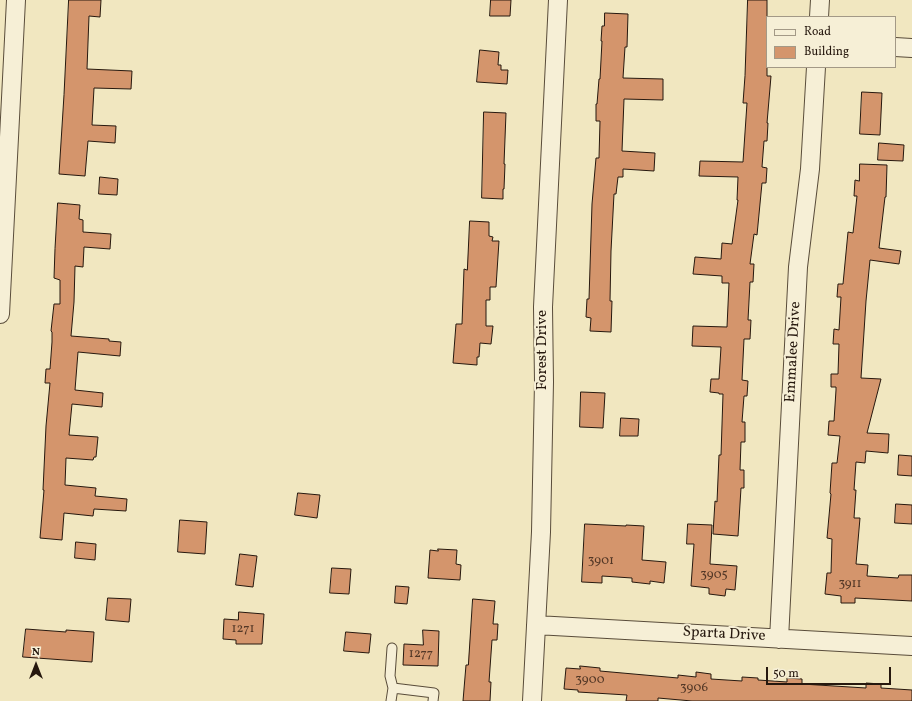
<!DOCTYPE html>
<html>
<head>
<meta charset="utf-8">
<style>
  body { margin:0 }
  #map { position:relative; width:912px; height:701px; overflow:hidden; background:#f1e7c0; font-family:Vollkorn,serif }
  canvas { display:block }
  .legend { position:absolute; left:766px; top:16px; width:130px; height:52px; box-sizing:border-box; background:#f6efd6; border:1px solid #a39986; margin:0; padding:5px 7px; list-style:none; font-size:12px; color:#26180e }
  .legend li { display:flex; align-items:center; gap:8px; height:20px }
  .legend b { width:20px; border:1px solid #a39986 }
  .north { position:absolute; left:16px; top:645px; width:40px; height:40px; -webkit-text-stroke:3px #f6efd6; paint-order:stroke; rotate:0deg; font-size:11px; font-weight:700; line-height:16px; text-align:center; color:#26180e }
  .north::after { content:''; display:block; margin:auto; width:14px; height:18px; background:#26180e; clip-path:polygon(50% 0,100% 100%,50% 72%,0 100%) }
  .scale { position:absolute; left:766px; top:667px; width:125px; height:18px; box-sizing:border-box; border:2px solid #26180e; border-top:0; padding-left:5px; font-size:12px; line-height:14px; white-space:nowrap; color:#26180e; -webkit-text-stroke:3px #f6efd6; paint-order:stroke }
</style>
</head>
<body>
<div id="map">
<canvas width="912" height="701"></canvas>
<ul class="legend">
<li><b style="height:5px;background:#f6efd6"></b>Road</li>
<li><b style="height:11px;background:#d4956c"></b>Building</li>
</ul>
<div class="north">N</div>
<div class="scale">50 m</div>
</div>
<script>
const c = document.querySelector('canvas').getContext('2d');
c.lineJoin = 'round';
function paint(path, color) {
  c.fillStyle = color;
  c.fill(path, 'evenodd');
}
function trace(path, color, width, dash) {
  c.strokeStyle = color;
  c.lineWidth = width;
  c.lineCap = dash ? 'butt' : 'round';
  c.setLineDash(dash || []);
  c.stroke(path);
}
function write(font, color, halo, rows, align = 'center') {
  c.font = font + ' Vollkorn,serif';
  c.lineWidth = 4;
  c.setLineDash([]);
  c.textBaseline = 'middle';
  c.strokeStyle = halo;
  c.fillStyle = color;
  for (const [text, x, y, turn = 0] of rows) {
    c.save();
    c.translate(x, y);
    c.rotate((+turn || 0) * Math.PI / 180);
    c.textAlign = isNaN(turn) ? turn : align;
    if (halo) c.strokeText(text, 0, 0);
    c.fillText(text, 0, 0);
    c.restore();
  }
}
const building = new Path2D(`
  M69,0H101L100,17L89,16L87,69L132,71L131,89L94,88L92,125L116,126L115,143L88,141L85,176L59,174L64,95Z
  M491,0H511L510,16H490Z
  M748,0H767V76H771L767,123H768L767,141H764L762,167L767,168L766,183H762L757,235L754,234L750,264H754L753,282H750L748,320H751L750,339H744L742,380L748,381L747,396H744L742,422H745V442H741L740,470H744V488H741L738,536L713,534L715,501L717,502L719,455H721L723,394H719V393L710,392L711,379H719L721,347L692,346L693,326L727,327L729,283H722V276L693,274L695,257L721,259L722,243L732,244L738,200H737L738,177L699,176L700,161L743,162L747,103H743L745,76Z
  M605,13L628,14L627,47H625L623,78L663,79V100L624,99L622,151L655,153L654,171L623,169V177H618L616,194H614L611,251L610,301H612L611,332L590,331L591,318L586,317L587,299H589L592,204L596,158H599L600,121H596V104H597L599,79H600L602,41H601L602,26H604Z
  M480,50L499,52L498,65H501V70H508L507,84L477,82Z
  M862,92L882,93L880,135L860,134Z
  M484,112L506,113L504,164H505L504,189H503V199L482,198Z
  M879,143L904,145L903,161L878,160Z
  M860,164L887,165L886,197H885L879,248L901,251L899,264L870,260L866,301L861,378L881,379L867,433L889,434L888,453L866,451L865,463L856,462L854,490H856L854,518H860L856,564L868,565L867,576L898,578L899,575H912V601L855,598V603H841V596L825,594L827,573H831L832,539L827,538L831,494L830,493L832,463H837L840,436L828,435L829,421H834L836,390V387H831V374H838L839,344H833L834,329L839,330L841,297H837L838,284H843L848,232L853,233L857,196H854L855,180L859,181Z
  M100,177L118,179L117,195L99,194Z
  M58,203L80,205L79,219L83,220V232L111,234L110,249L84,247L83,267L75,266L74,302L71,336L109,339V341L121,342L120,356L78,352L75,390L103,393L102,407L72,404L69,435L98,437L96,457H94L93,460L66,458L65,485L96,488L95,496L127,499L126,511L94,509L93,516L64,513L62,540L40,538L44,490H43L46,426L50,383H45L46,369H50L52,342V332L51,331L54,304H60V280L54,278L55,249Z
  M470,221L489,222V236L493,237L492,241H499L496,287H490V300H486V326H493L491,344L480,343L479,357H477V365L453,363L456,324H462L464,269L467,270Z
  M581,392L605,393L603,428L580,427Z
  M621,418L639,419L638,436H620Z
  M899,455L912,456V476L898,475Z
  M298,493L320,495L317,518L295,515Z
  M896,504L912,505V524L895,523Z
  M180,520L207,522L205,554L178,552Z
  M585,524L626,526V525L644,526L642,560L666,562L664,583L650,581V584L632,582V578L602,576V583L582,582Z
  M688,524L712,525L710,564L737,566L735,590L726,589L725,596L709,594V588L691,586L694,544H687Z
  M76,542L96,544L95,560L75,558Z
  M438,549L457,550L456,564L461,565L460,580L428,578L430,550L438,551Z
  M240,554L257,556L253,587L236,585Z
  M332,568L351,569L349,594L330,593Z
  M396,586L409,587L407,604L395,603Z
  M108,598L131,599L129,622L106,620Z
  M473,599L495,601L493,624H498L497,640H492L489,682H491L490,701H463L466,665H468Z
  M239,612L264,614L262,644H236V640L223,639L224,619L238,620Z
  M26,629L66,632V630L94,632L92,662L23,657Z
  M423,630L439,631L438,666L403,665L404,644L423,645Z
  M346,632L371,634L369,653L344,651Z
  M580,666L600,668V671L678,678V675L696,677V672L711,674V679L742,681V677L758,678V680L787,682V678L802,679V684L866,688V683L881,684V688L912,690V701H692L658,698V701H626L627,695L578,692V690L564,689L566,668L580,669Z`);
paint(building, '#d4956c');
trace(building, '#26180e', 1);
const service = new Path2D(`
  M392,648L390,676L393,688
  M391,701L393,688L434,693L433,701`);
const minor = new Path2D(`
  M819,17L820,0
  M895,47L912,48
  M0,314L16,0
  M536,625L912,646
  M779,639L798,267L810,169L816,67
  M532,701L541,532L544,382L543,307L558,0`);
trace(service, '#594c3a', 11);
trace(minor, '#594c3a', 20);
trace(service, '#f6efd6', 9);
trace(minor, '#f6efd6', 18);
write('13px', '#523726', null, [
  ["3901",601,562],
  ["3905",714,576],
  ["3911",850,585],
  ["1271",243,630],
  ["1277",421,655],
  ["3900",590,681],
  ["3906",694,689]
]);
write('15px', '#26180e', '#f6efd6', [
  ["Forest Drive",543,350,-90],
  ["Emmalee Drive",794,352,-87],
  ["Sparta Drive",724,635,3]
]);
</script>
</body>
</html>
